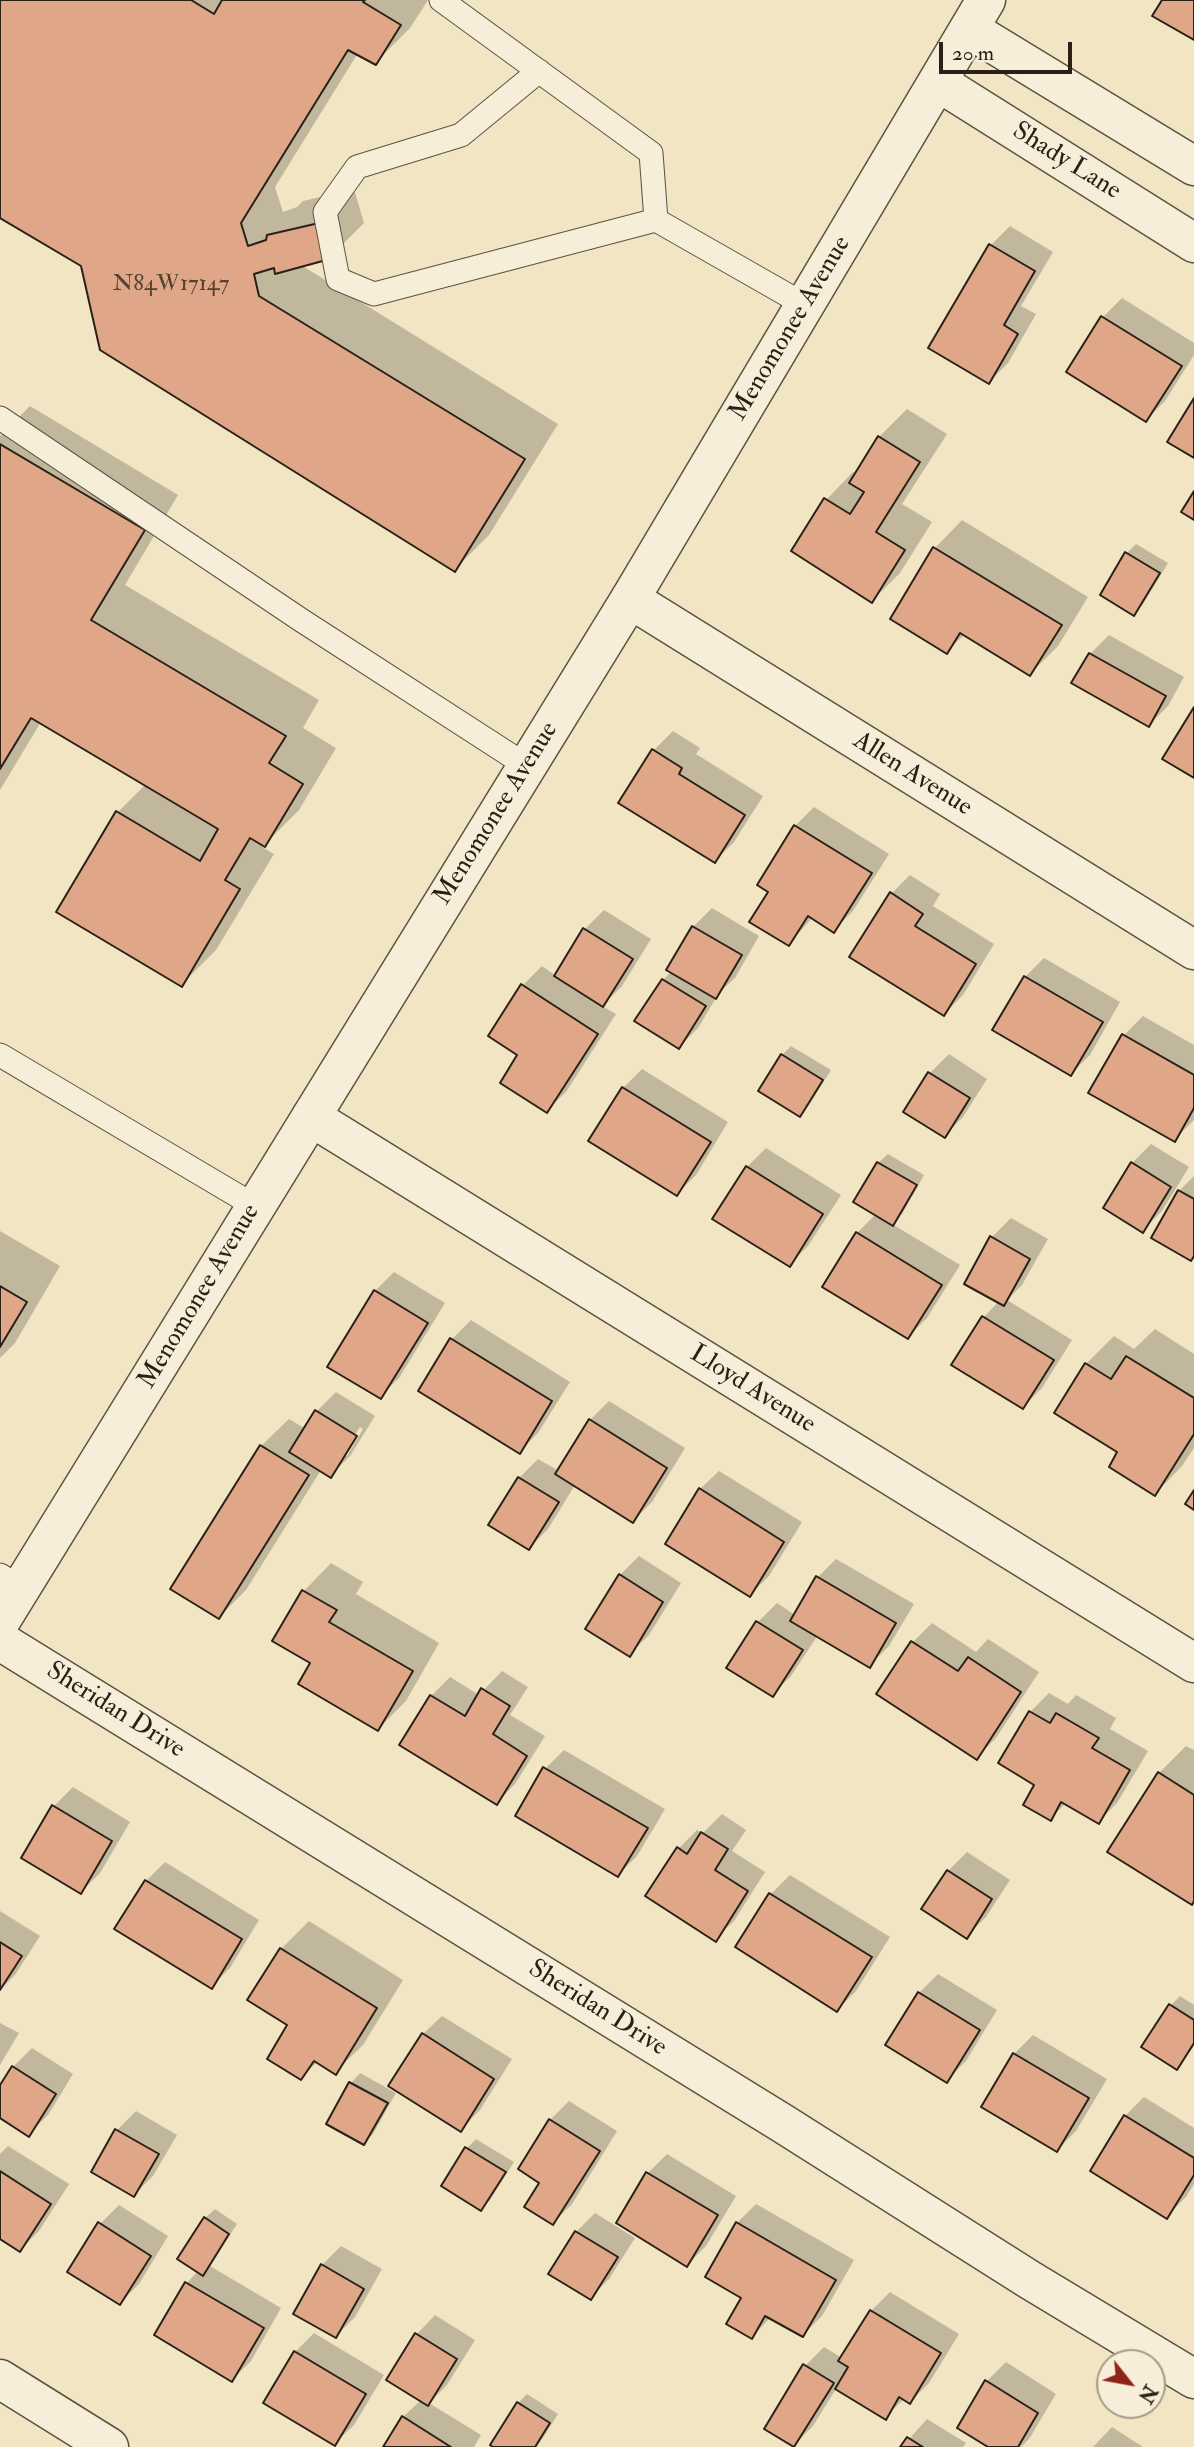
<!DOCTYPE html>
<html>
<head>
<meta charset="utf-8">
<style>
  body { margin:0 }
  #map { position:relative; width:1194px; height:2447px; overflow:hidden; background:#f1e5c4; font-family:"IM FELL Double Pica",serif }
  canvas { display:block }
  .north { position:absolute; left:1096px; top:2349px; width:70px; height:70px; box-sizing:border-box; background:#f6eed9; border:2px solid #a49c8b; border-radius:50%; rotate:121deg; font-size:19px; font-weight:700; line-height:28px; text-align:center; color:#292117 }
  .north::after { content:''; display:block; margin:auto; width:24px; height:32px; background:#8f2418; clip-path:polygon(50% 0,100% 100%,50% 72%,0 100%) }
  .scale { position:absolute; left:939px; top:42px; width:133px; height:32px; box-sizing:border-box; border:4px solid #292117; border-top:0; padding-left:9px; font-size:21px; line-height:24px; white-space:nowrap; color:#292117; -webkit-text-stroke:5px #f6eed9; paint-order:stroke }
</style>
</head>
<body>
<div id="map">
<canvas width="1194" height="2447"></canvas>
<div class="north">N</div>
<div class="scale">20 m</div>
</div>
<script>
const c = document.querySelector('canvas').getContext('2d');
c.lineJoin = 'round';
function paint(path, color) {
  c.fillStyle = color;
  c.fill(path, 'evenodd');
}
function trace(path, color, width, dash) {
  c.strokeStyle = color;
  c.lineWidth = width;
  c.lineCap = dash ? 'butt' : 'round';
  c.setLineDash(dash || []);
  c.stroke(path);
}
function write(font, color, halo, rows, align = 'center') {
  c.font = font + ' "IM FELL Double Pica",serif';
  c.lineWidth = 6;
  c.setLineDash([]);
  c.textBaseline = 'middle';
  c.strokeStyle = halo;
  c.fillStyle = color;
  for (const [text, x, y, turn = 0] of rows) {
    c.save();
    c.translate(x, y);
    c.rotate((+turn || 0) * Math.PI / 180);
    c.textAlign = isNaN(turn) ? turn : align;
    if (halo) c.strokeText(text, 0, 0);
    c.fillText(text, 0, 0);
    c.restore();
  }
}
paint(new Path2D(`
  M0,0H428L410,28L376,62L358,53L275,187L283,212L297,207L303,201L354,189L364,223L329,258L301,265L558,424L489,535L454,570L83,265L0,216Z
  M1010,226L1053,252L1021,306L1036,314L1008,363L989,382L991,245Z
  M1122,298L1194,343V355L1165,401L1146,420L1103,317Z
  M30,406L178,495L125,585L319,700L303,728L336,748L299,810L262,847L274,854L216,950L181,985L118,812L146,784L41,722L0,790V436Z
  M907,409L947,434L902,504L932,522L900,573L872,601L826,500L853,472L856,474L879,437Z
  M962,520L1088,597L1058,646L1030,674L965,634L946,652L892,619L935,548Z
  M1136,544L1168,563L1143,604L1134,614L1127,553Z
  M1109,635L1184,677L1168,706L1149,725L1090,654Z
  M673,731L700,748L696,754L763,796L734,842L715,861L654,750Z
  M814,807L889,854L853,911L834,930L813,917L789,944L771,891L795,826Z
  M910,875L940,894L933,906L994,944L963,995L944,1014L891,894Z
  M712,908L759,936L735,978L719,993L698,1028L679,1047L637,1021L663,980L672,971L693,927Z
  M604,910L651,939L622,986L602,1006L616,1014L566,1092L547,1110L520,1055L523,985L542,966L556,976L585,929Z
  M1044,958L1120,1002L1090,1055L1071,1074L1025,977Z
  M1143,1016L1194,1045V1120L1174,1140L1124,1035Z
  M791,1046L831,1070L809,1105L799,1115L782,1055Z
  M949,1054L987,1079L963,1117L944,1136L930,1073Z
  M642,1069L728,1122L696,1175L677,1194L623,1088Z
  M1151,1144L1189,1167L1162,1211L1143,1230L1132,1163Z
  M766,1148L841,1195L808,1246L789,1265L747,1167Z
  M888,1154L924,1175L902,1214L892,1224L960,1265L927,1318L908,1337L857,1233L876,1214L878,1163Z
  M1194,1176V1256L1179,1191Z
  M1011,1218L1048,1239L1022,1285L1007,1300L1072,1340L1042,1388L1023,1407L954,1364L984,1317L999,1301L966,1283L992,1237Z
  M0,1231L60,1266L15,1343L0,1358Z
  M394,1272L445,1303L399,1378L380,1397L375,1291Z
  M471,1320L570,1382L538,1433L519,1452L420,1390L452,1339Z
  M1155,1329L1194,1354V1448L1182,1466L1155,1494L1120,1452L1086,1364L1114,1336L1134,1349Z
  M336,1392L375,1416L350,1456L331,1475L321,1470L246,1590L219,1617L261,1446L289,1419L306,1429L317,1411ZM360,1427L363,1429L347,1456H342Z
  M609,1401L685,1448L652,1502L633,1521L575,1485L548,1529L529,1548L519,1478L538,1459L559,1471L590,1420Z
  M719,1471L802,1522L769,1576L750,1595L700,1489Z
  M639,1556L681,1583L649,1635L630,1654L620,1575Z
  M836,1559L914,1604L889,1646L870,1665L818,1635L791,1676L772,1695L758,1622L777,1603L795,1615L817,1578Z
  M331,1563L363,1582L356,1594L439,1643L406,1701L378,1729L312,1663L275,1641L304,1591Z
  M932,1623L976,1652L988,1639L1039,1672L996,1738L977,1757L879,1694L913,1642Z
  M502,1671L528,1687L510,1715L545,1736L515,1784L496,1803L431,1696L450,1677L479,1695Z
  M1049,1693L1068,1704L1076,1695L1116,1718L1110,1729L1148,1751L1117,1803L1098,1822L1066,1803L1050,1819L1037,1784L1030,1712Z
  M1186,1746L1194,1750V1900L1159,1773Z
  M564,1750L665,1809L637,1856L618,1875L545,1769Z
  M73,1787L130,1822L100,1873L81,1892L54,1806Z
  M722,1814L746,1830L732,1851L765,1872L734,1921L715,1939L678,1849L697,1830L703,1833Z
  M967,1852L1010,1880L986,1917L967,1936L948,1871Z
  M165,1862L259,1920L230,1968L211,1987L146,1881Z
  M790,1875L890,1937L856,1991L837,2010L737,1947L771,1894Z
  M0,1911L40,1936L15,1975L0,1990Z
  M309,1921L403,1980L363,2045L335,2072L318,2061L301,2078L290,2025L250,2000L281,1949Z
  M938,1974L997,2010L966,2061L947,2080L919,1993Z
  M1180,1996L1194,2005V2046L1177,2068L1170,2006Z
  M442,2016L512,2059L480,2110L461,2129L423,2034Z
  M0,2023L19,2033L0,2065Z
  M1033,2035L1107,2079L1076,2131L1057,2150L1014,2054Z
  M32,2048L73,2074L48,2115L29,2134L0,2116V2088L13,2067Z
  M360,2073L396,2093L373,2134L364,2143L328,2123L351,2083Z
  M1144,2097L1194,2128V2184L1186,2197L1167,2216L1125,2116Z
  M569,2101L617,2131L572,2204L553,2223L542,2183L550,2120Z
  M136,2111L177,2135L153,2176L134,2195L117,2130Z
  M476,2139L514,2162L490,2200L481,2209L443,2186L467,2148Z
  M8,2146L69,2184L39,2231L20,2250L0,2237V2154Z
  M667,2154L736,2196L706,2246L687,2265L618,2223L648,2173Z
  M756,2204L854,2260L822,2316L803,2335L771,2317L752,2337L743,2297L737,2223Z
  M119,2205L168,2236L139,2284L120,2303L100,2224Z
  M215,2209L237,2224L210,2266L281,2308L251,2361L232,2380L156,2335L187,2283L198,2271L205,2218Z
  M595,2213L635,2238L609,2279L590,2298L576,2232Z
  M341,2246L382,2269L355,2317L336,2336L322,2265Z
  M890,2292L959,2334L929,2383L910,2402L904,2399L885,2417L837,2387L813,2426L794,2445L805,2366L824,2347L842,2358L871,2311Z
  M435,2315L475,2340L447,2385L429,2403L481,2435L474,2447H385L403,2417L421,2400L388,2379L417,2334Z
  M314,2333L384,2375L354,2425L335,2443L295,2352Z
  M1006,2362L1056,2394L1029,2439L1021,2447H992L987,2381Z
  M527,2394L558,2414L537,2447H496L518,2403Z
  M927,2419L966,2443L963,2447H902Z
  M1112,2427L1143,2447H1093Z`), '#0003');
const building = new Path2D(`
  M0,0H191L214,14L222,0H365L363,2L401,25L376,65L348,50L241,223L248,246L266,240L267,235L319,223L330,259L275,274L274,268L254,274L259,296L525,459L455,572L100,350L81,266L0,218Z
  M1162,0H1194V40L1152,16Z
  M989,244L1035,271L1004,325L1018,334L989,384L928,348Z
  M1101,316L1182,366L1146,422L1066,372Z
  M1194,398V458L1167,442Z
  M878,436L920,462L876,532L905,550L872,603L791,551L824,498L850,514L864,492L849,483Z
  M0,444L145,530L91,620L286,736L269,763L303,784L265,847L250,838L225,880L240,889L182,987L56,912L116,811L200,861L218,829L31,718L0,769Z
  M1194,491V520L1181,512Z
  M933,547L1062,625L1030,676L960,633L947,654L890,619Z
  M1125,552L1160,573L1134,616L1100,595Z
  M1089,653L1166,696L1149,727L1071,683Z
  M1194,707V778L1162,759Z
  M652,749L682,768L679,774L745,815L715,863L618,803Z
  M794,825L872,873L834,933L808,916L789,946L749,922L768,892L757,885Z
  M890,892L923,914L915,926L976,964L944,1016L849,957Z
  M692,926L742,955L716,999L666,970Z
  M583,928L633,959L603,1007L554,976Z
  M1024,976L1103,1022L1071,1076L992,1030Z
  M662,979L706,1006L679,1049L634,1021Z
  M521,984L598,1034L547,1113L500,1083L517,1055L488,1036Z
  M1122,1034L1194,1075V1108L1175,1142L1088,1093Z
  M781,1054L823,1080L800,1117L758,1091Z
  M928,1072L970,1098L945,1138L903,1112Z
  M622,1087L711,1142L677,1196L588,1141Z
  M877,1162L917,1185L893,1226L853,1202Z
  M1131,1162L1171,1187L1143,1233L1103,1208Z
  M746,1166L823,1214L790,1267L712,1219Z
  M1178,1190L1194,1199V1256L1191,1261L1151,1238Z
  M856,1232L942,1285L908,1339L822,1287Z
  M990,1236L1030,1259L1004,1306L964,1284Z
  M0,1286L27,1302L0,1347Z
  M374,1290L428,1323L381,1399L327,1367Z
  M982,1316L1054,1360L1023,1409L951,1365Z
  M450,1338L552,1401L520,1454L418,1391Z
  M1126,1356L1194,1398V1434L1155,1496L1109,1467L1117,1452L1054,1413L1085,1363L1111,1379Z
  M315,1410L357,1436L331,1478L289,1452Z
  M589,1419L667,1468L633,1523L555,1474Z
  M260,1445L309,1475L219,1619L170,1589Z
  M518,1477L559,1502L529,1550L488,1525Z
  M699,1488L784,1542L750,1597L665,1544Z
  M1194,1490V1510L1185,1504Z
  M619,1574L663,1602L630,1657L585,1629Z
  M816,1576L896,1623L870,1668L790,1621Z
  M302,1590L337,1610L329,1622L413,1671L378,1731L298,1684L310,1663L272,1641Z
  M756,1621L803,1650L773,1697L726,1668Z
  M911,1641L958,1671L968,1657L1021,1692L977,1760L876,1694Z
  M481,1688L510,1706L493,1734L527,1756L497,1805L399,1745L430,1695L465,1716Z
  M1029,1711L1050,1723L1056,1713L1099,1738L1092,1748L1130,1770L1099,1824L1061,1802L1051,1821L1023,1805L1034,1785L998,1763Z
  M543,1767L648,1828L618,1877L515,1816Z
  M1158,1772L1194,1795V1901L1192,1905L1107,1852Z
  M52,1805L112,1841L81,1894L21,1858Z
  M701,1832L728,1849L715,1870L748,1891L716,1942L645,1896L677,1847L687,1854Z
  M947,1870L992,1899L967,1939L921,1909Z
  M145,1880L242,1939L212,1989L114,1929Z
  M769,1893L872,1957L837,2012L735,1947Z
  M0,1942L22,1956L0,1990Z
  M280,1948L377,2008L336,2075L314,2061L301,2080L267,2059L287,2025L247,2000Z
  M918,1992L980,2030L947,2083L885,2045Z
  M1169,2004L1194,2020V2043L1177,2070L1141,2047Z
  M422,2033L494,2079L461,2132L388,2086Z
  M1013,2053L1089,2098L1057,2152L981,2107Z
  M12,2066L56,2094L29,2137L0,2118V2085Z
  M349,2082L388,2103L364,2145L326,2124Z
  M1124,2115L1194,2158V2175L1167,2219L1090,2171Z
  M549,2119L600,2151L553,2225L524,2207L539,2183L518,2169Z
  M115,2129L159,2154L134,2197L91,2172Z
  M465,2147L506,2172L481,2211L441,2186Z
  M0,2171L51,2204L20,2252L0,2239Z
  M646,2172L718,2215L687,2267L616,2223Z
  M204,2217L229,2234L203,2276L177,2259Z
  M98,2222L151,2256L120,2305L67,2272Z
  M736,2222L836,2280L803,2337L765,2316L752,2339L726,2324L741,2298L705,2277Z
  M575,2231L618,2257L591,2300L548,2274Z
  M321,2264L364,2289L336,2338L293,2314Z
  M185,2282L264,2328L232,2382L154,2335Z
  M870,2310L941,2353L910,2404L899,2397L886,2420L835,2389L848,2367L838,2361Z
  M415,2333L457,2359L428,2406L386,2380Z
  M294,2351L366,2394L335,2446L263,2403Z
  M803,2364L834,2383L794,2447L764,2429Z
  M985,2380L1038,2413L1018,2447H988L957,2428Z
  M517,2402L550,2423L535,2447H493L490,2445Z
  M402,2416L451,2447H383Z
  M907,2437L923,2447H900Z`);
paint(building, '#dfa787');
trace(building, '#292117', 2);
const service = new Path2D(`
  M441,0L651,153L656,220L805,305
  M539,71L461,135L357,167L325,212L338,279L374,294L656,220
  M0,418L301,620L527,766
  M0,1055L255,1206
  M0,1575L21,1588`);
const minor = new Path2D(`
  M630,599L1194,950
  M311,1117L1194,1663
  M0,1641L782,2123L1030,2280L1194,2379
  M0,2379L109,2447`);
const tertiary = new Path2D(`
  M969,29L1194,166
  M938,82L1194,243
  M0,1622L630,599L986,0`);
trace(service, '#5b5242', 25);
trace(minor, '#5b5242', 41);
trace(tertiary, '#5b5242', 41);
trace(service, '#f6eed9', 23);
trace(minor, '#f6eed9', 38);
trace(tertiary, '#f6eed9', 38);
write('23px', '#564233', null, [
  ["N84W17147",171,285]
]);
write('26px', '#292117', '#f6eed9', [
  ["Shady Lane",1066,162,32],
  ["Menomonee Avenue",791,329,-59],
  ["Allen Avenue",912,775,32],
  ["Menomonee Avenue",497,814,-58],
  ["Menomonee Avenue",200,1297,-59],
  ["Lloyd Avenue",752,1390,32],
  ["Sheridan Drive",115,1711,32],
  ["Sheridan Drive",597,2009,32]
]);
</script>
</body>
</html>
